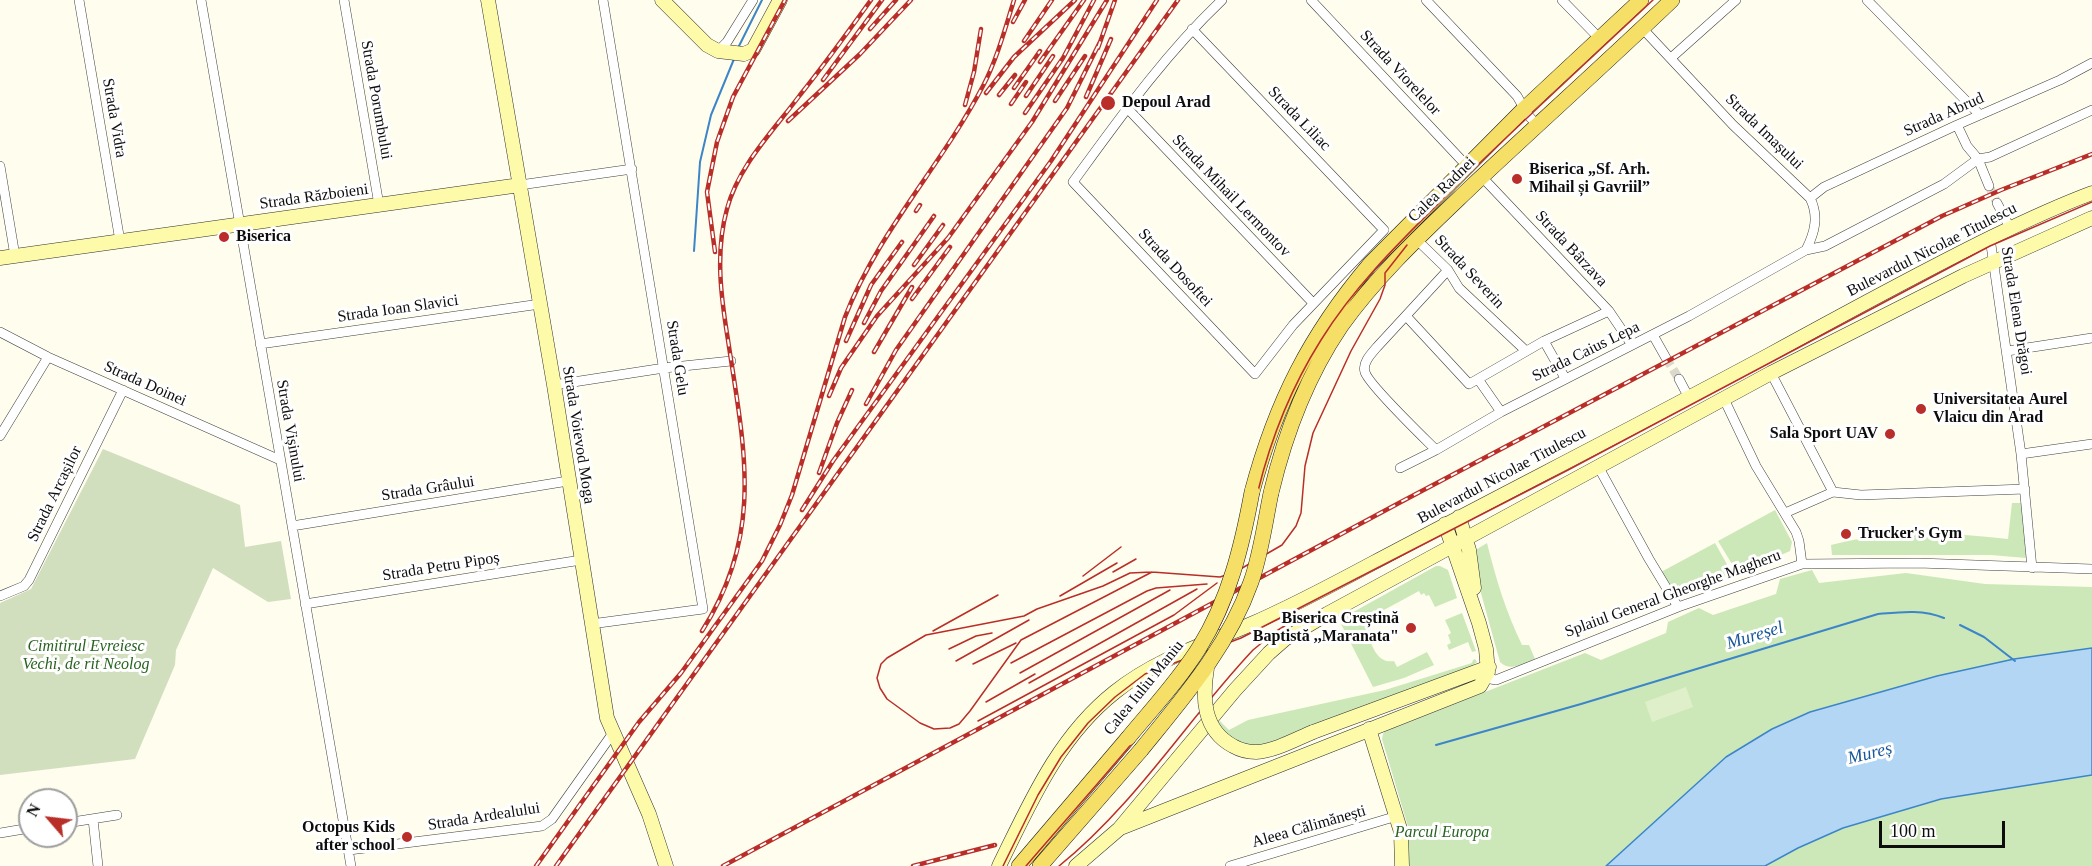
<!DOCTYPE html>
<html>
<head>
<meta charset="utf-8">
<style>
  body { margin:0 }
  #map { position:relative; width:2092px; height:866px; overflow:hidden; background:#fffded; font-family:"Times New Roman",serif }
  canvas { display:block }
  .north { position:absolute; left:18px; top:788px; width:60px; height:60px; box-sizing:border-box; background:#fff; border:2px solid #9e9e9e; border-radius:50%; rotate:298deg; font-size:16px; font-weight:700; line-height:24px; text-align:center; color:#0d0d0d }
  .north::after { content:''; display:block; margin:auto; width:21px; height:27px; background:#b92e29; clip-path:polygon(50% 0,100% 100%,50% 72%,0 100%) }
  .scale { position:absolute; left:1879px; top:821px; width:126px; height:27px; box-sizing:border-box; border:3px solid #0d0d0d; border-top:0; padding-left:8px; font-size:18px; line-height:21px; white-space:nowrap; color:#0d0d0d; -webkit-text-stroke:4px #fff; paint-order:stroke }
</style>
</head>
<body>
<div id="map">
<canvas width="2092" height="866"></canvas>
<div class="north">N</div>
<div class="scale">100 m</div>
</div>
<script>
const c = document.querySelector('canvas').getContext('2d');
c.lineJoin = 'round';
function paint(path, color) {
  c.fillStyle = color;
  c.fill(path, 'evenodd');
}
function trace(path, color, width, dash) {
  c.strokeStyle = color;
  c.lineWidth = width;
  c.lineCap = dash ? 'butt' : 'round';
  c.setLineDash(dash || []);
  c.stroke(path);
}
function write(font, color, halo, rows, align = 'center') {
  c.font = font + ' "Times New Roman",serif';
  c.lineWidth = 6;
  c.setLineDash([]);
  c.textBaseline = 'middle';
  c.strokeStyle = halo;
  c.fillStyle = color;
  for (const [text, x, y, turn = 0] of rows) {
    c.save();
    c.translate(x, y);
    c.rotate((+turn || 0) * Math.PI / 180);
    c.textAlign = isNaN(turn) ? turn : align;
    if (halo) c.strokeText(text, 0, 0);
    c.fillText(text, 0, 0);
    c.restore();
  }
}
paint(new Path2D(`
  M2012,503H2023L2026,558L1991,555H1832L1831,545C1887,530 1951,532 2008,539Z
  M1775,510L1792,542L1790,551L1738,574L1718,541Z
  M1487,543C1496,579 1506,612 1522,645H1529L1535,659C1523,664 1510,672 1500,662L1479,586L1474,551Z
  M1715,543L1733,575L1685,595C1671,598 1667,583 1661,572Z
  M1436,566H1440L1448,570L1457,598L1435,607L1429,595L1426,596L1424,593L1421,595L1419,591L1371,617L1374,623L1368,634C1372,647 1378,664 1394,661L1397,667L1427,652L1434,665L1404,678L1373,687L1339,620Z
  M1812,570L1819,583L1906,573L1985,584L2092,587V648L2014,659L1937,676L1810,712L1772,729L1726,757L1606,866H1407L1409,830L1382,739L1383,734L1385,731L1585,653L1601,660L1666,633L1668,622L1699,608L1713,615L1776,594L1780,579Z
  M1462,613L1476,651L1472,652L1468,642L1449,650L1447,645L1451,643L1448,635L1451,633L1445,620Z
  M1475,659L1477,662L1472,666L1263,745C1243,748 1230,738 1217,724L1220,721L1229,730L1248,720L1385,690L1472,663L1473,660Z
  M2092,775V866H1765L1798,848L1843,828L1941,799Z`), '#cce8b8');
paint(new Path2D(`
  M103,449L240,505L245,547L281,541L291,599L268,602L213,568L176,650L175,665L135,759L0,775V603L31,589Z`), '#d2dfbf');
paint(new Path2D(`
  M1686,687L1693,707L1652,722L1645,702Z`), '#dfefc9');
const water = new Path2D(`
  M2092,648V775L1941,799L1843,828L1798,848L1765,866H1606L1726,757L1772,729L1810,712L1937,676L2014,659Z`);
paint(water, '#b3d6f4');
trace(water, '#3c85c9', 1.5);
trace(new Path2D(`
  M738,48L762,0
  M694,251L700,162L711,115L734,59
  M1960,625L1984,637L2015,661
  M1436,745L1581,704L1878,614C1900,612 1923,609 1944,618`), '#3c85c9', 2);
trace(new Path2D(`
  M1989,186L1997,203
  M1666,358L1679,379`), '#dbd9cb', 9, [9, 4.5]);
const street = new Path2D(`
  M79,0L120,241
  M201,0L351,866
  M344,0L379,205
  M1311,0L1467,166
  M1426,0L1517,96L1528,115L1537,125
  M1562,0L1600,39
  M1867,0L1980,115
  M1192,29L1384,230L1293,325L1255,374L1073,182C1119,119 1165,54 1222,0
  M718,51L727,42L753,0
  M1671,58L1736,0
  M1127,108L1313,303
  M1957,125L1967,146L1978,159L1989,186
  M0,166L15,256
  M1482,177L1609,311L1632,345
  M520,185L632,169
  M1810,198L1824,187L1957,125L2060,80L2092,63
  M1997,203L2010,228
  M1990,238L2021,454L2032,568
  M1417,240L1448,270L1459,288L1526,351
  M1806,250L1825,246L1944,184L1978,159L1990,157L2092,110
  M1407,317L1469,384L1478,379
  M0,332L48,357L280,460
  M1653,335L1666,358
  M1544,341L1565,378
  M260,344L540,304
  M2007,351L2092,338
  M1771,373L1833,492
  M1679,379L1689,398
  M554,385L664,368L731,361
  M1724,399L1756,466L1796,532L1799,541L1802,564
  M1501,412L1478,379L1544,341L1609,311
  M0,436L48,357
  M1436,450C1424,438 1368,384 1365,372C1362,363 1371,354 1377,347L1448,270
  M2021,454L2092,444
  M1400,468L1436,450L1501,412L1689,316L1806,250C1815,232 1819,216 1810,198L1733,125L1642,28
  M1599,468L1649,559L1678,607
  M1785,513L1833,492L1861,495L2025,489
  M292,526L568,481
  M0,596L24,586L29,580L123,390
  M305,604L581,560
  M591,624L703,609L603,0
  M1486,678L1496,680L1678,607L1802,564L1918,563L2092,569
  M93,819L98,866
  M66,823L117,815
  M0,833L30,828
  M349,850L542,826L552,819L613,733
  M1230,866L1397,816`);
const secondary = new Path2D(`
  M488,0L554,385L607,718L649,814L666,866
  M662,0L707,45L718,51L744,54L753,50L780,0
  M0,258L520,185
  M1459,517L1469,550L1474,588
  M1369,729L1401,832L1402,866
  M1313,732L1489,667
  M1123,827L1480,686L1488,672L1486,649L1479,623L1445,524
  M999,866C1030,803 1058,737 1115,692C1155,660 1202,645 1249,625C1291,607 1332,585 1373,563C1505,493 1637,426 1769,355C1842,315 1915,275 1990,238C2023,222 2057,206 2092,193
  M1076,866L1119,829L1235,690L1269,653L1285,639L1327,614L1771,373L1963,276L2092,218`);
const primary = new Path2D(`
  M1252,492C1276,402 1310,335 1370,264L1524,109L1641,0
  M1271,493C1285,434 1307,376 1341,326C1378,274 1426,230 1472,186C1538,124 1606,63 1672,0
  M1019,866L1128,738
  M1040,866L1141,750`);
trace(street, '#404040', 10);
trace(secondary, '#2f2f2f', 15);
trace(primary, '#1e1e1e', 16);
trace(street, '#fff', 9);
trace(secondary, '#fdfbaa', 14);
trace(primary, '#f5df67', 15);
trace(new Path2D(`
  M1237,571L1282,545L1296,526L1301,513L1305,466L1313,433L1351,351L1380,299L1385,285V273L1407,245
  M1113,572L1136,559
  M1152,572L1021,640L970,711L959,724L950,728L934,729L920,723L887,699L880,688L877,678L881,664L887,658L926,635L1024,616L1037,609L1103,586L1130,573L1152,572L1220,577L1238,571
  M1083,576L1121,547
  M1060,596L1117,563
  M933,631L998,595
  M949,649L976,636L992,633
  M956,661L1029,620
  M1011,663L1147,591L1156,588L1207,584
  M973,664L1016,643
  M1020,673L1170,590
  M1029,683L1197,589
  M986,702L1035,674
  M978,721L1174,615L1217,583
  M1003,866L1038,795L1061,757L1088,723L1115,697L1145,674L1241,638L1568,470L1990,246L2092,202
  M1026,866C1069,816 1113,767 1155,716C1179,686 1204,657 1221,623C1242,581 1248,536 1258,491C1271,438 1292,386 1321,340C1357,282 1406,236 1454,188C1519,124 1586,63 1653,0
  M1059,866C1135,805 1187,720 1253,650L1275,632L1297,618`), '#b92e29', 1.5);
const rail = new Path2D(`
  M1013,22L1025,0
  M870,29L896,0
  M1024,41L1052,0
  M1098,48L1115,0
  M1040,62L1084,0
  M823,80L882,0
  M1014,88L1040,51
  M986,93L1014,57L1075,0
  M999,95L1015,75
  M1026,96L1053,56
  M1086,97L1111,39
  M1055,101L1085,56
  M1011,104L1026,82
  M965,105L974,72L981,29
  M1025,113L1063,58L1094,0
  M788,121L860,54L911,0
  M916,211L920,205
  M715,252L707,192L717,142L733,97L785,0
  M914,265L943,225
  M912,299L950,247
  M864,323L881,291L934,216
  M846,341L871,285L902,242
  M874,352L912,287
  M829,396L841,368L877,316L948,238L1032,122L1107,0
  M866,404L896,350L1067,108L1101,40
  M819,473L837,423L852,390
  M802,510L833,461L1051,161L1157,0
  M702,631C765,532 744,448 728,340C721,297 715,252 727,209C738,166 774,130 800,95C825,64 848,32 871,0
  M536,866L639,722L681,673L762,561L780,525L792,495L845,317C878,232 941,166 983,86C997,59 1005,29 1014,0
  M556,866L1178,0
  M723,866L1399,503L1942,216L2001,190L2092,154
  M913,866L995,845`);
trace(rail, '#b92e29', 4.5);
trace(rail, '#fff', 2, [7]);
const secondaryBridge = new Path2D(`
  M1207,668C1202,698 1203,730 1233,746C1240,750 1248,752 1256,752C1275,751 1296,739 1313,732`);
const primaryBridge = new Path2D(`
  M1128,738C1152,709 1179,680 1199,648C1229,600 1242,546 1252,492
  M1141,750C1184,697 1228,647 1251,582C1261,554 1265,522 1271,493`);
trace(secondaryBridge, '#2f2f2f', 15, []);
trace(primaryBridge, '#1e1e1e', 16, []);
trace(secondaryBridge, '#fdfbaa', 14);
trace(primaryBridge, '#f5df67', 15);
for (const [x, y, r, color] of [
  [1108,103,8,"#b92e29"],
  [1517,179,6,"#b92e29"],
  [224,237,6,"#b92e29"],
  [1921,409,6,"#b92e29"],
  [1890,434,6,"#b92e29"],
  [1846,534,6,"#b92e29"],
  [1411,628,6,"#b92e29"],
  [407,837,6,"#b92e29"]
]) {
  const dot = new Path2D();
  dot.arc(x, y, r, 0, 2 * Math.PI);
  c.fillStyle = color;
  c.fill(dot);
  trace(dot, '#fff', 2);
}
write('16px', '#0d0d0d', '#fff', [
  ["Strada Viorelelor",1400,73,47],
  ["Strada Porumbului",376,100,80],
  ["Strada Abrud",1944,115,-24],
  ["Strada Vidra",114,118,80],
  ["Strada Liliac",1299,119,46],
  ["Strada Imașului",1764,132,44],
  ["Calea Radnei",1442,190,-44],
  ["Strada Mihail Lermontov",1231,196,46],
  ["Strada Războieni",314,197,-8],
  ["Strada Bârzava",1571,249,47],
  ["Bulevardul Nicolae Titulescu",1932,250,-27],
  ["Strada Dosoftei",1175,268,47],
  ["Strada Severin",1469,272,47],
  ["Strada Ioan Slavici",398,309,-8],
  ["Strada Elena Drăgoi",2016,311,81],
  ["Strada Caius Lepa",1586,352,-26],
  ["Strada Gelu",677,358,81],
  ["Strada Doinei",145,384,24],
  ["Strada Vișinului",290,431,80],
  ["Strada Voievod Moga",578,435,81],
  ["Bulevardul Nicolae Titulescu",1502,476,-28],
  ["Strada Grâului",428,489,-9],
  ["Strada Arcașilor",55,494,-64],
  ["Strada Petru Pipoș",441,567,-9],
  ["Splaiul General Gheorghe Magheru",1673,594,-20],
  ["Calea Iuliu Maniu",1144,688,-51],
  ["Strada Ardealului",484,817,-9],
  ["Aleea Călimănești",1309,827,-16]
]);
write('bold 16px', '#0d0d0d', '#fff', [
  ["Depoul Arad",1122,103],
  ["Biserica „Sf. Arh.",1529,170],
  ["Mihail și Gavriil”",1529,188],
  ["Biserica",236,237],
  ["Universitatea Aurel",1933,400],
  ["Vlaicu din Arad",1933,418],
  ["Sala Sport UAV",1878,434,"right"],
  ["Trucker's Gym",1858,534],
  ["Biserica Creștină",1399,619,"right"],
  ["Baptistă ,,Maranata\"",1399,637,"right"],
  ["Octopus Kids",395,828,"right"],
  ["after school",395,846,"right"]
], 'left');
write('italic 16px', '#27631f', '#fff', [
  ["Cimitirul Evreiesc",86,647],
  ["Vechi, de rit Neolog",86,665],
  ["Parcul Europa",1442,833]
]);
write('italic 18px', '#19579b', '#fff', [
  ["Mureșel",1755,636,-17],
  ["Mureș",1870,754,-14]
]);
</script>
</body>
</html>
